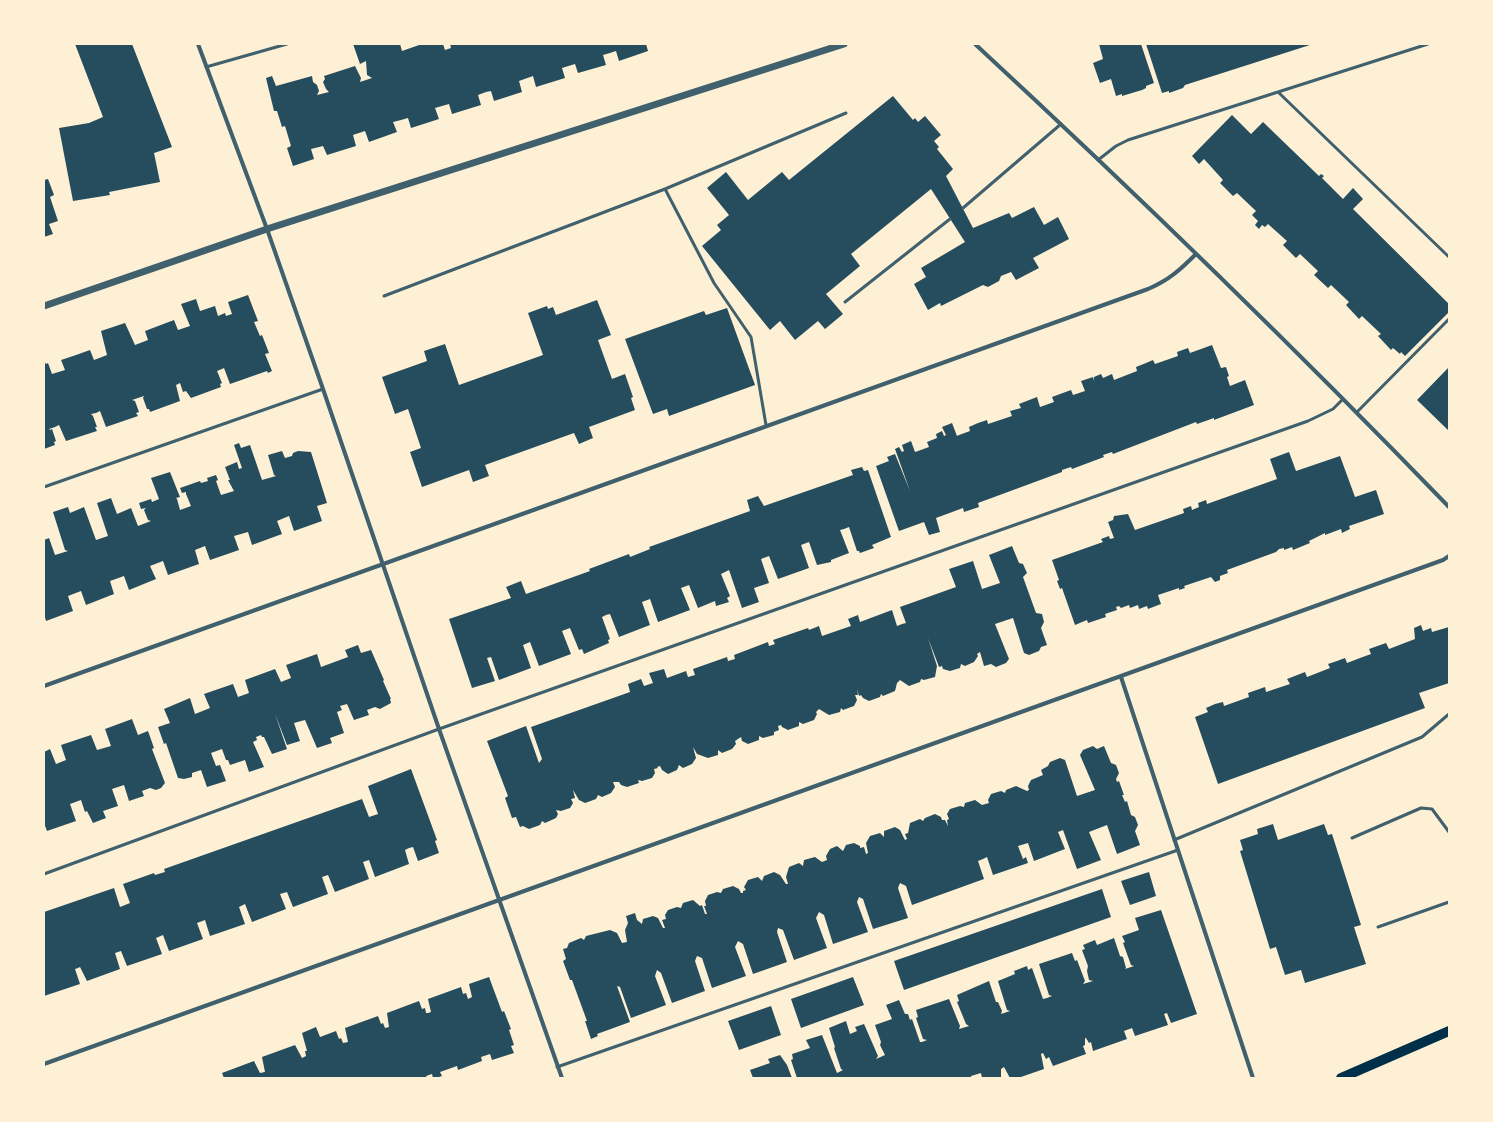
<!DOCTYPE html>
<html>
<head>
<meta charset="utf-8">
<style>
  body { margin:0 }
  #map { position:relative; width:1493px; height:1122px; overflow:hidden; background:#fdf0d5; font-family:"Zilla Slab",serif }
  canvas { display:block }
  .frame { position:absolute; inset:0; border:45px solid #fdf0d5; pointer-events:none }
</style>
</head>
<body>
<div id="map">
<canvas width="1493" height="1122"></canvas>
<div class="frame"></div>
</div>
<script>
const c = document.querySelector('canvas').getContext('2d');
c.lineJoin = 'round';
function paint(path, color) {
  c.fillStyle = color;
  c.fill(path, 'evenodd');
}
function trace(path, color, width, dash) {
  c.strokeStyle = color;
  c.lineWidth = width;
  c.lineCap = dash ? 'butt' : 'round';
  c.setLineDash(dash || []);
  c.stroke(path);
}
paint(new Path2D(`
  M75,44H132L172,147L154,153L160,182L109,192L110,195L73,201L59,128L89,123L103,117Z
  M353,44H400L402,51L422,44H443L445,50L451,48L450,44H646L648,51L619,61L616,51L610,53L603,55L606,65L578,73L575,64L562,68L565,78L536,87L533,76L519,81L522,92L494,101L491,91L486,92L478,95L481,105L452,114L449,104L435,108L439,119L411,128L408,118L401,120L393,122L397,132L369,142L365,131L353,135L356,146L327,155L323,146L311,149L314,159L293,166L287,148L291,146L285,126L282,127L277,111H274L266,78L272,76L276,86L312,76L313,82L317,85L319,91L317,95L329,92L326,89L323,82L325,79L324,76L355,66L361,78L360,82L372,78L367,75L366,61L360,64Z
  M1099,44H1141L1154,83L1146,86V88L1142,90L1122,96V94L1116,96L1111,79L1100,83L1093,63L1103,59Z
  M1146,44H1313L1185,85L1183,88L1169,93V91L1162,93Z
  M893,96L913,120L915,118L918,122L925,116L941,135L934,141L939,147L937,149L953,169L946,176L973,228L1009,213L1012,218L1034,207L1044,225L1058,217L1069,239L1033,258L1039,268L1016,280L1011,272L1001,276L999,281L988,287L983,285L941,306L940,303L928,310L914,284L926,277L921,268L965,242L931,189L851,254L860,266L826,294L843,314L825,329L818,321L795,340L780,321L770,330L702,246L721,230L717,225L729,215L707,188L726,172L748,200L782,172L789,180Z
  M1232,115L1251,134L1263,122L1319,176L1321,174L1324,176L1322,178L1343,199L1353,188L1363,199L1353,209L1449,304V312L1405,356L1401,352L1400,354L1393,348L1391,350L1378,336L1381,334L1362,316L1359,319L1346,305L1349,302L1331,285L1328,288L1314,275L1318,271L1300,254L1296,258L1283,245L1287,241L1268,224L1265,227L1262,225L1259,229L1255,225L1258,221L1252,215L1256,211L1237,193L1233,196L1220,183L1223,180L1204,159L1199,164L1192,156Z
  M48,179L54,195L50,197L58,221L49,224L53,234L44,237V180Z
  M248,295L258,321L254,322L260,336L262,335L269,353L265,354L272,371L268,373L267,371L230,384L224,368L222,369L217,371L222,383L220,384L221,387L191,398L186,391L183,392L180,383L176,385L180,401L150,412L149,409H147L143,398L144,396L132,400L135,401L139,412L136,413L138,416L106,427L100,411L96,413L91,414L93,416L97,427H95L97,431L66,441L59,425L55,427L49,429L50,430L52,429L56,441L54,442L55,445L44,449V361L46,364L48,363L52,374L65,370L61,360L76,355L90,350L94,360L107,355L101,331L125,323L135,345L148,340L145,331L174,320L178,330L190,326L181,304L196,299L200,311L215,306L218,316L225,313L226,316L232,314L228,302Z
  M597,300L611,335L598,340L612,379L625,374L633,397L631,398L635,410L589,427L593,438L579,444L574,433L485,465L489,476L473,482L469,470L422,487L410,452L421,448L408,409L395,414L382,377L427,361L424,351L445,344L459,385L543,355L528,313L547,306L548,309L553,307L556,315Z
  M727,308L755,385L669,416L667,409L653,414L625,339L704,311L706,315Z
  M1212,345L1221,368L1226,367L1229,376L1227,377L1230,386L1245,380L1254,405L1214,420V418L1197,424L1196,422L1113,454L1112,452L1103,455L1104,457L1072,469L1071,467L1062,470V472L978,503L979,507L964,512L963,508L936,518L940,532L929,535L924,522L899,531L876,466L889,461L887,457L895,454L910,491L895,449L899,447L902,452L904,451L902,445L911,441L915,452L918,451L929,447L927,442L937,438L936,434L942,431L944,436L946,435L942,427L952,423L957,436L959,435L970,431L969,427L978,423L987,420L988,424L1012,416L1010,411L1021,408L1019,404L1037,397L1040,407L1054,402L1052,397L1071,390L1073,395L1085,391L1081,381L1093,377L1094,381V377L1101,374L1103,378L1112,374L1114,380L1137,371L1136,367L1146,363L1153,360L1155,364L1178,356L1177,352L1188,348L1190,353Z
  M1449,367V431L1417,400Z
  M239,443L241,448L250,445L262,480L276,476L274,475L268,455L282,451L285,458L292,456L293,453L298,451L311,452L327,503L317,506L322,521L294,531L289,516L277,521L282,534L252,545L248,532L234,536L239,550L210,560L205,546L195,550L199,564L168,575L163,561L150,566L156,579L129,590L124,576L110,581L114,594L86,605L81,591L68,596L73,611L46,621L44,614V540L49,538L55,555L68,551L65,550L53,512L68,507L70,513L84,507L96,540L108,536L97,503L111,498L117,514L131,508L138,526L151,521L148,520L144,510L146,508L141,509L139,503L151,499L152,502L159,499L151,478L170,472L180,497L176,498L177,499L180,510L191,506L186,494V492L182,493L180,488L200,481L201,483L208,481L207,478L216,475L218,480L216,481L221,495L234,491L228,480H230L225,467L237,462L239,469L242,468L234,445Z
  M1289,452L1296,471L1340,456L1355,497L1376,490L1384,514L1349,526L1350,529L1342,533L1341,529L1325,535V533L1309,541L1310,543L1293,550L1292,547L1284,550V548L1279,549L1276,552L1227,570L1228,573L1220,576V580L1215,582L1211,577L1184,586L1185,588L1179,590V588L1158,595L1161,604L1148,609L1147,606L1139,609L1138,605L1130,608L1129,605L1121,608L1119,606L1116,607L1117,610L1105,614L1106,617L1088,623L1087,620L1075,625L1062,588L1060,589L1057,581L1059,580L1052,560L1103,542L1101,539L1109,536L1110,539L1114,538L1108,522L1113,520L1114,516L1128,514L1135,530L1184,513L1183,509L1191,506L1192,510L1199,507L1198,503L1206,500L1207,504L1277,479L1270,459Z
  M862,467L864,471L868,470L891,537L872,545L874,548L860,553L859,551H857L849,527L844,529L840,530L849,553L831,560V562L817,565L809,542L801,545L809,568L778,579L769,556L761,559L769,583L754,588L759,602L742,608L729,570L721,574L730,596L727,598L729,602L716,606L715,601L698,608L689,585L681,588L690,610L658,622L650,599L642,602L650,625L619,637L610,614L606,615L602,617L610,639L608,640L609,643L584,654L582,649L579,650L570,628L562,631L571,654L539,666L530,642L523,645L531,668L499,680L491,657L487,658L495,681L472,688L449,619L511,598L506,587L521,581L526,594L590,571L589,569L629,554L630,557L650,549L649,547L750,511L747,500L758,496L764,506L853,475L851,470Z
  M1012,546L1019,563L1023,564L1027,573L1023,577L1036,613L1042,614L1044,622L1041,628L1047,645L1041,647L1039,651L1029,655L1024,653L1013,618L995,624L1009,659L1006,663L996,667L991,664L984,666L980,652L977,654L978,656L974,662L965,666L961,664L960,668L950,671L943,669L942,666L939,667L928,638L937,666L935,677L924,680L921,679L920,682L909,686L900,680L897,683L895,691L883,696L881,694L880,697L869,701L863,698L861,695L859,696L857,689L858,695H855L857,700L854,706L843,710L841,708L840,712L829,715L819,709L816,712L817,714L814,720L803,724L799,722V726L788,730L782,727L781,725L778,726L779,730L774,732V735L763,738L759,736V740L748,744L742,741L741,737L735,741L736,744L732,749L722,753L718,750V755L708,758L697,754L693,747L696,758L692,764L683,768L679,765L677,770L668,774L662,770L660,766L657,767L658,768L654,769L655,773L652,778L642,781L638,780L639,783L627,787L621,785L619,782H613L615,787L611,793L602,797L598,795L596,799L585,803L579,800L573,790L575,798L571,799L573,803L570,808L561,811L556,810L558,814L556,818L545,823L542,821L540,825L529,829L523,826L520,827L516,817L512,818L505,798L508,796L487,741L526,726L539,763L542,759L531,727L630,692L628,684L641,679L644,686L653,683L649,673L664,669L667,678L686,671L688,677L695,675L693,669L727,657L728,661L735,659L734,655L768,642L769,646L775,644L773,640L808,628L809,630L819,626L822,636L851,626L848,619L858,615L860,622L892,610L897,626L902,624L906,623L900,607L956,587L949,569L973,561L982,589L1000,583L989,555Z
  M1421,625L1423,631L1431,628L1432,632L1449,627V683L1419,693L1425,708L1218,784L1195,717L1208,712L1206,708L1215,704L1223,702L1224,706L1249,697L1248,693L1265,687L1266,692L1290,684L1287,679L1305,672L1307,677L1330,668L1328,664L1337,661L1345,658L1347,663L1360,658L1371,654L1369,649L1386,643L1389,649L1415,639L1414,628Z
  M358,645L361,653L371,650L384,680L383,681L391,699H390L391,703L380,709L375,707L367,710L369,715L354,720L347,704L340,706L342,710L337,712L344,733L330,738L332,743L317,748L305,720L294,723L300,741L287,745L275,714L287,749L272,754L264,737H262L261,735L256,737L257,740L253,742L264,767L249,772L245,760L230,765L228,760H226L222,749L211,753L216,766L220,765L226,781L207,787L201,770L192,773V777L184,779L178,778L166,743L164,744L158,727L170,723L164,709L190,698L195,714L210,708L204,694L233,684L238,697L249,693L245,680L275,669L281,682L291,678L286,665L317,654L321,667L348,657L345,650Z
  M132,719L138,735L148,731L154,748L152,749L165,783L161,788L156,790L150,788L142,791L144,796L129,801L124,785L112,789L118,806L103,811L106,818L93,823L87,811L85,812L81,800L70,804L76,821L47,831L44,823V752L50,749L56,764L66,760L61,745L91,735L97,750L111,746L105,729Z
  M1093,746L1097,749L1104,746L1111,763L1116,765L1119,773L1116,779L1117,782L1119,781L1124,795H1122L1125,802L1127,801L1131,815L1135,817L1138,825L1135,831L1140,845L1117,854L1107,825L1089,832L1101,860L1077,869L1063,830L1058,832L1065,849L1034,861L1028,843L1018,846L1023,859L1026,857L1028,863L993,875L987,857L983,859L978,861L984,879L912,905L906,886L900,883L898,888L908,918L873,929L863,899L859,897L857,902L868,932L833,944L824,915L819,912L816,918L827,948L794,960L783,930L778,928L777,932L787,962L753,974L743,944L738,941L735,947L746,976L712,988L702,958L697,956L695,961L705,991L672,1003L661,973L657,970L655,976L666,1005L631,1018L620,987L617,986L630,1022L597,1034L598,1036L591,1039L585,1021H587L572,980H570L563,961L566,959L563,949L567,948L569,943L581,938L584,940L586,936L610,930L617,933L622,943L627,942L625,930L628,923L626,916L635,913L637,920L642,924L643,919L653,916L658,918L663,928H665L662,920L666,919L665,915L668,910L677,907L681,908L683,903L693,900L700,906L702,905L705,914H707L704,906H706L705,901L708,895L717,892L721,893L723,889L733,886L739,889L741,893H743V891L746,890L744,887L748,880L758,877L762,881L764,876L774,872L780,875L786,884H788L786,877L789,867L799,863L803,866L804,860L815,857L822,862L827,860L826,856L830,849L837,846L843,851L846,845L854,843L860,846V848L864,847L866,854L868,853L866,843L870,836L880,833L884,837V831L895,827L900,830L905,840L907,839L905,834L908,833L910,823L920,819L923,821L925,818L935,814L941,817L942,820H945L948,826L947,820L949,819L947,814L950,809L960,806L964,807L965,803L975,800L982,805L989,803L988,800L991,794L1001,791L1005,793L1006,790L1016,786L1027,791L1029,790L1028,786L1031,780L1043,775L1041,770L1048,766L1050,762L1060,758L1065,760L1077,796L1095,790L1080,755L1083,750Z
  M411,769L437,840L435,841L439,853L418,861L413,847L409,848L405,850L409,864L375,877L369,860L363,862L369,879L335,892L328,875L322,877L328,894L293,907L287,892L280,894L286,909L252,922L245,904L239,907L245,924L210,936L205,920L197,923L203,939L169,951L163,935L156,938L162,954L127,966L121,951L115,953L120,969L87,981L80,967L78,968L75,969L80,984L44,996V912L114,888L120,907L130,903L123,884L154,873L155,875L165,872L164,869L362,799L369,817L378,814L368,786Z
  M1273,824L1278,840L1324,824L1328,835L1332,834L1361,925L1354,927L1366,964L1305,983L1301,970L1285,975L1276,947L1270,949L1240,851L1243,850L1240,840L1258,834L1257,829Z
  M1149,872L1156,896L1130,905L1121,881Z
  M1102,889L1111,917L904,990L894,961Z
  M1161,910L1197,1014L1171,1023L1167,1013L1164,1014L1168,1025L1135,1036L1132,1028L1124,1031L1127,1039L1093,1051L1091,1042L1089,1043L1086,1038H1085V1045L1083,1046L1086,1054L1053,1066L1049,1057L1046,1059L1043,1053L1041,1054L1044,1069L1018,1078H1010L1004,1067L1001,1069V1078H982L981,1073L971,1076V1078H797L791,1060L793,1059L792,1054L810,1048L806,1040L822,1035L837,1073L843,1070L841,1069L834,1048L835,1047L829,1028L846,1021L850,1034L857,1031L855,1027L864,1024L878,1056L876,1059L885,1055L880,1045L881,1042L875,1025L892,1019L886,1005L899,1000L905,1014H908L910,1020L912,1019L920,1042H922L927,1040L923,1039L916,1018L918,1017L916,1010L949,999L960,1026L959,1029L969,1026L966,1024L957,1002L959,1001L957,995L989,981L996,1002H998L1002,1011L1001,1014L1010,1011L1007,1010L998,981L1015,974L1014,971L1027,966L1028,970L1032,968L1043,999L1047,998L1052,996L1049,995L1039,964L1072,953L1075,961L1077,960L1085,981L1083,984L1093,981L1089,980L1087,971L1088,966L1082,950L1085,949L1083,945L1095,940L1097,945L1114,938L1120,956L1123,957L1126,968L1125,969L1134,966L1131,965L1123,943L1125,942L1122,936L1139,930L1135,918Z
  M489,977L502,1012L504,1011L511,1029L509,1030L514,1045L511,1046L514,1053L492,1060L490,1054L481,1057L482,1061L458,1070L457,1066L440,1072L442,1076L436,1078H433L432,1074L426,1076L427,1078H224L222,1073L254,1061L260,1073L265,1072L262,1057L295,1045L302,1058L306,1056L305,1051H307L302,1033L316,1027L320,1037L336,1031L339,1039L341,1038L343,1043L348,1042L345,1028L378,1016L381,1024L383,1023L385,1028L389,1027L387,1013L419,1001L422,1009L425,1008L426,1013H428L431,1012L428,999L461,987L463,994L466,993L468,999L472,997L469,984Z
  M853,977L864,1005L801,1028L791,999Z
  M771,1006L781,1035L739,1050L728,1021Z
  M780,1055L787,1065L792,1078H753L750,1070L770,1063L768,1059Z`), '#264d5e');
trace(new Path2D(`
  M206,67L287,44
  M1278,92L1449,257
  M1098,160L1116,146L1128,140L1428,44
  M665,189L846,113
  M963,208L1061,124
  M384,296L665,189L714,283L751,337L766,425
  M845,302L950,219
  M1357,412L1449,319
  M44,487L323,389
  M1352,838L1421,808L1432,809L1449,832
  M1174,840L1422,737L1449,714
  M44,874L439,729L1308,421L1333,409L1343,399
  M1378,927L1449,902
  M557,1067L1178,850`), '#3f606c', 3);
trace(new Path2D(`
  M198,44L267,229L323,389L439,729L562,1078
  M975,44C1137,194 1295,348 1449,507
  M1121,677L1253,1078
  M44,686L1148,289C1169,280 1180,270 1196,254
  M44,1064L1443,560L1449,556`), '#3f606c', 4);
trace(new Path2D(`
  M44,306L267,229L844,44`), '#3f606c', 7);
trace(new Path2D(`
  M1341,1078L1449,1031`), '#003049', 10);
</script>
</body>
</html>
